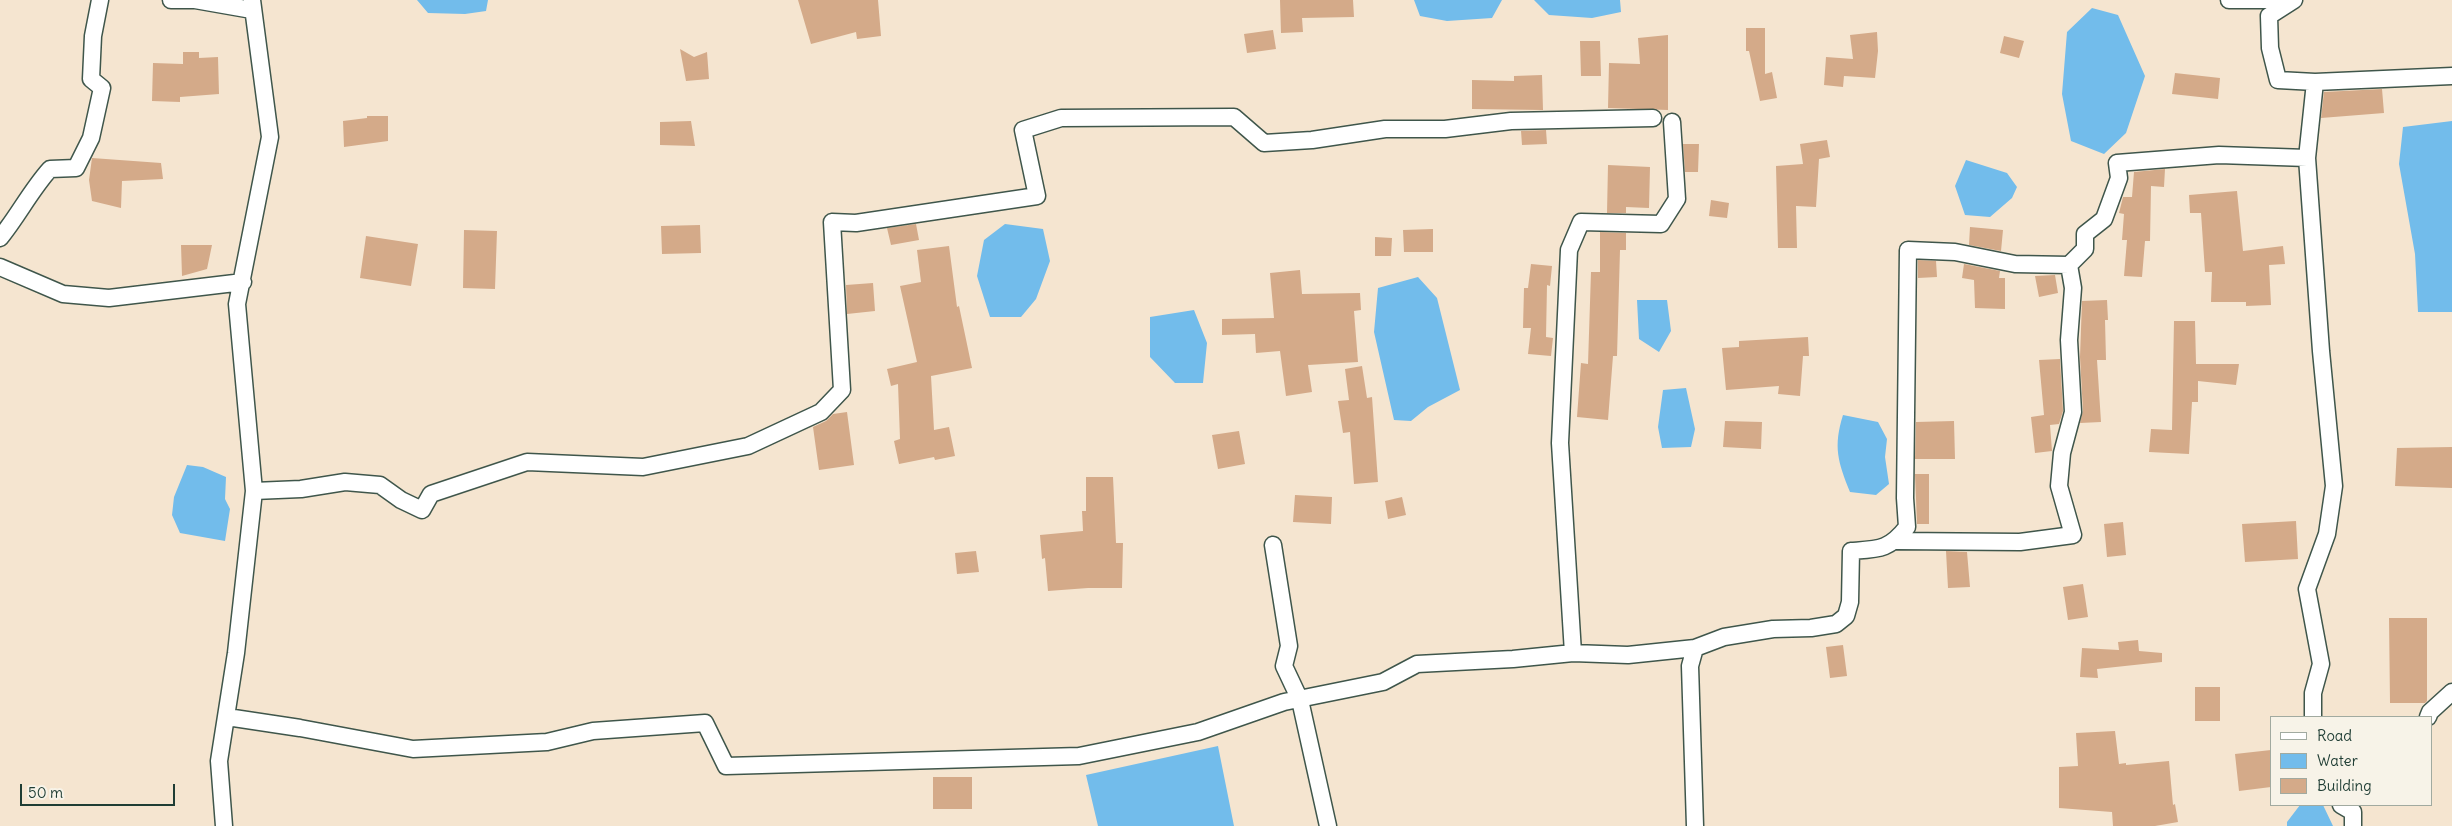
<!DOCTYPE html>
<html>
<head>
<meta charset="utf-8">
<style>
  body { margin:0 }
  #map { position:relative; width:2452px; height:826px; overflow:hidden; background:#f5e5d0; font-family:Delius,sans-serif }
  canvas { display:block }
  .legend { position:absolute; left:2270px; top:716px; width:162px; height:90px; box-sizing:border-box; background:#f7f3e8; border:1px solid #a1aaa0; margin:0; padding:6px 9px; list-style:none; font-size:15px; color:#1f3d34 }
  .legend li { display:flex; align-items:center; gap:10px; height:25px }
  .legend b { width:25px; border:1px solid #a1aaa0 }
  .scale { position:absolute; left:20px; top:784px; width:155px; height:22px; box-sizing:border-box; border:2px solid #1f3d34; border-top:0; padding-left:6px; font-size:15px; line-height:18px; white-space:nowrap; color:#1f3d34; -webkit-text-stroke:4px #f7f3e8; paint-order:stroke }
</style>
</head>
<body>
<div id="map">
<canvas width="2452" height="826"></canvas>
<ul class="legend">
<li><b style="height:6px;background:#fff"></b>Road</li>
<li><b style="height:14px;background:#72bceb"></b>Water</li>
<li><b style="height:14px;background:#d4aa89"></b>Building</li>
</ul>
<div class="scale">50 m</div>
</div>
<script>
const c = document.querySelector('canvas').getContext('2d');
c.lineJoin = 'round';
function paint(path, color) {
  c.fillStyle = color;
  c.fill(path, 'evenodd');
}
function trace(path, color, width, dash) {
  c.strokeStyle = color;
  c.lineWidth = width;
  c.lineCap = dash ? 'butt' : 'round';
  c.setLineDash(dash || []);
  c.stroke(path);
}
paint(new Path2D(`
  M417,0H488L486,11L465,14L428,13Z
  M1414,0H1502L1492,18L1447,21L1420,16Z
  M1534,0H1620L1621,12L1592,18L1549,15Z
  M2092,8L2118,15L2145,76L2126,133L2104,154L2071,141L2062,94L2067,32Z
  M2452,121V312H2418L2415,254L2399,164L2403,127Z
  M1966,160L2007,173L2017,187L2012,198L1990,217L1965,215L1955,186Z
  M1005,224L1043,229L1050,261L1036,299L1021,317H990L977,276L984,240Z
  M1418,277L1437,298L1460,390L1428,407L1411,421L1394,420L1374,332L1378,288Z
  M1637,300H1667L1671,331L1659,352L1639,339Z
  M1194,310L1207,343L1203,383H1175L1150,357V317Z
  M1686,388L1695,429L1691,447L1662,448L1658,427L1663,390Z
  M1843,415L1878,422L1887,439L1885,457L1889,484L1876,495L1850,492C1838,462 1833,447 1843,415Z
  M187,465L203,467L226,477L225,499L230,509L225,541L180,533L172,515L174,497Z
  M1218,746L1234,826H1098L1086,775Z
  M2300,805H2323L2333,826H2287V822Z`), '#72bceb');
paint(new Path2D(`
  M798,0H878L881,36L857,39L856,32L811,44Z
  M1280,0H1353L1354,17L1302,18L1303,32L1281,33Z
  M1746,28H1765V74L1772,72L1777,98L1760,101L1749,51H1746Z
  M1273,30L1276,49L1247,53L1244,34Z
  M1877,32L1878,51L1875,78L1844,76L1843,87L1824,85L1826,57L1853,59L1850,35Z
  M1668,35V110L1608,108L1609,63L1640,64L1638,38Z
  M2004,36L2024,41L2019,58L2000,53Z
  M1580,41H1600L1601,76H1581Z
  M680,49L694,57L707,52L709,79L686,81Z
  M183,52H199V58L218,57L219,94L180,97V102L152,101L153,63L183,64Z
  M2175,73L2220,78L2218,99L2172,94Z
  M1542,75L1543,110L1472,109V80L1514,81V76Z
  M2382,89L2384,113L2321,118L2324,92Z
  M367,116H388V141L344,147L343,121L367,118Z
  M691,121L695,146L660,145V122Z
  M1546,130L1547,144L1522,145L1521,131Z
  M1827,140L1830,157L1819,159L1816,207L1796,206L1797,248H1778L1776,166L1803,164L1800,144Z
  M1683,144H1699L1698,172H1685Z
  M92,158L161,163L163,179L122,181L121,208L92,201L89,180Z
  M1608,165L1650,167L1649,208L1626,207V213H1607Z
  M2165,169L2164,187L2151,186L2150,241H2145L2142,277L2124,276L2127,240H2122L2124,214L2119,213L2123,197H2132L2134,172Z
  M2237,191L2243,251L2283,246L2285,264L2269,265L2271,305L2246,306V302H2211L2212,272H2205L2201,213H2190L2189,195Z
  M1711,200L1729,203L1727,218L1709,216Z
  M916,224L919,240L891,245L887,228Z
  M700,225L701,253L662,254L661,226Z
  M1970,227L2003,230L2001,251L1969,245Z
  M1433,229V252H1404L1403,230Z
  M464,230L497,231L495,289L463,288Z
  M1600,232L1626,233V250H1620L1617,356H1613L1608,420L1577,417L1581,363L1588,364L1591,272H1600Z
  M366,236L418,244L411,286L360,278Z
  M1375,237L1392,238L1391,256H1375Z
  M181,245H212L207,269L182,276Z
  M949,246L957,307L959,306L972,368L931,376L934,430L949,427L955,456L935,460L934,457L899,464L894,441L900,439L898,384L891,386L887,369L917,362L900,286L921,282L917,250Z
  M1918,260L1936,261L1937,277L1918,278Z
  M1531,264L1552,266L1550,286L1547,285L1546,337L1553,338L1551,356L1528,354L1531,328H1523L1524,288H1528Z
  M1964,264L2000,271L1999,278H2005V309L1975,308L1974,280L1962,278Z
  M1300,270L1302,294L1360,293L1361,310L1354,311L1358,362L1308,365L1312,392L1286,396L1280,351L1256,353L1255,334L1222,335V319L1274,318L1270,273Z
  M2055,275L2058,293L2039,297L2035,276Z
  M873,283L875,311L847,314L846,285Z
  M2107,300L2108,320H2105L2106,360H2097L2101,422L2080,423L2083,411L2080,357L2082,301Z
  M2174,321H2195L2196,364H2239L2236,385L2198,381V402H2192L2189,454L2149,452L2151,429L2172,430Z
  M1808,337L1809,356H1803L1800,396L1778,394L1779,386L1726,390L1722,348L1739,347V341Z
  M2060,359L2063,411L2059,424L2050,425L2052,451L2035,453L2031,417L2044,415L2039,360Z
  M1362,366L1367,398L1372,397L1378,482L1354,484L1350,432L1343,433L1338,401L1349,400L1345,369Z
  M847,412L854,465L819,470L813,427L826,421L833,414Z
  M1725,421L1762,422L1761,449L1723,447Z
  M1954,421L1955,459H1915L1916,422Z
  M1239,431L1245,464L1218,469L1212,435Z
  M2452,447V488L2395,486L2397,448Z
  M1915,474H1929V524H1917Z
  M1086,477H1113L1116,543H1123L1122,588H1088L1048,591L1045,558L1042,559L1040,535L1083,531L1082,511H1086Z
  M1295,495L1332,497L1331,524L1293,522Z
  M1402,497L1406,515L1388,519L1385,501Z
  M2296,521L2298,559L2245,562L2242,524Z
  M2123,522L2126,555L2107,557L2104,524Z
  M976,551L979,572L957,574L955,553Z
  M1946,551L1967,552L1970,587L1948,588Z
  M2083,584L2088,617L2068,620L2063,587Z
  M2389,618H2427V701L2425,703H2390Z
  M2138,640L2139,651L2162,653V662L2097,669L2098,678L2080,677L2082,648L2119,650L2118,642Z
  M1843,645L1847,676L1830,678L1826,647Z
  M2195,687H2220V721H2195Z
  M2115,731L2119,764L2126,763V765L2169,761L2173,805L2175,804L2178,822L2155,826H2113L2112,812L2059,808V767L2078,766L2076,733Z
  M2271,750V787L2239,791L2235,754Z
  M933,777H972V809H933Z`), '#d4aa89');
const street = new Path2D(`
  M171,0H195L252,10
  M2229,0H2284
  M2294,0L2269,16L2270,48L2278,80L2315,82L2307,158L2321,351L2334,486L2327,534L2307,589L2321,664L2313,693V717
  M2315,82L2452,76
  M0,238C18,216 31,190 50,169L76,168L91,138L102,88L91,79L93,36L100,0
  M0,267L63,294L109,298L243,282
  M254,491L301,489L345,482L380,485L401,500L422,510L431,494L527,462L643,467L748,446L821,412L842,390L832,222L856,223L1037,196L1023,130L1061,118L1234,117L1264,143L1312,140L1385,129H1445L1511,121L1653,118
  M1896,541L2020,542L2073,535L2059,486L2062,453L2073,412L2069,340L2073,288L2069,265
  M1273,545L1289,646L1284,666L1300,700L1328,826
  M1695,648L1690,666L1695,826
  M1573,653L1560,443L1569,250L1581,222L1661,224L1677,199L1672,122
  M227,717L300,728L413,749L547,742L593,731L705,723L726,766L1079,756L1198,732L1284,702L1383,682L1417,664L1513,659L1573,653L1628,655L1695,648L1724,637L1773,629L1811,628L1836,624L1846,616L1850,602L1851,551C1879,549 1889,550 1907,527L1905,498L1908,250L1955,252L2015,264L2069,265L2085,249V234L2104,219L2119,178L2117,163L2219,155L2307,158
  M2428,717L2430,712L2452,692
  M2341,805L2353,812V826
  M224,826L219,761L236,653L254,491L237,304L270,137L252,0`);
trace(street, '#3f564b', 19);
trace(street, '#fff', 16);
</script>
</body>
</html>
